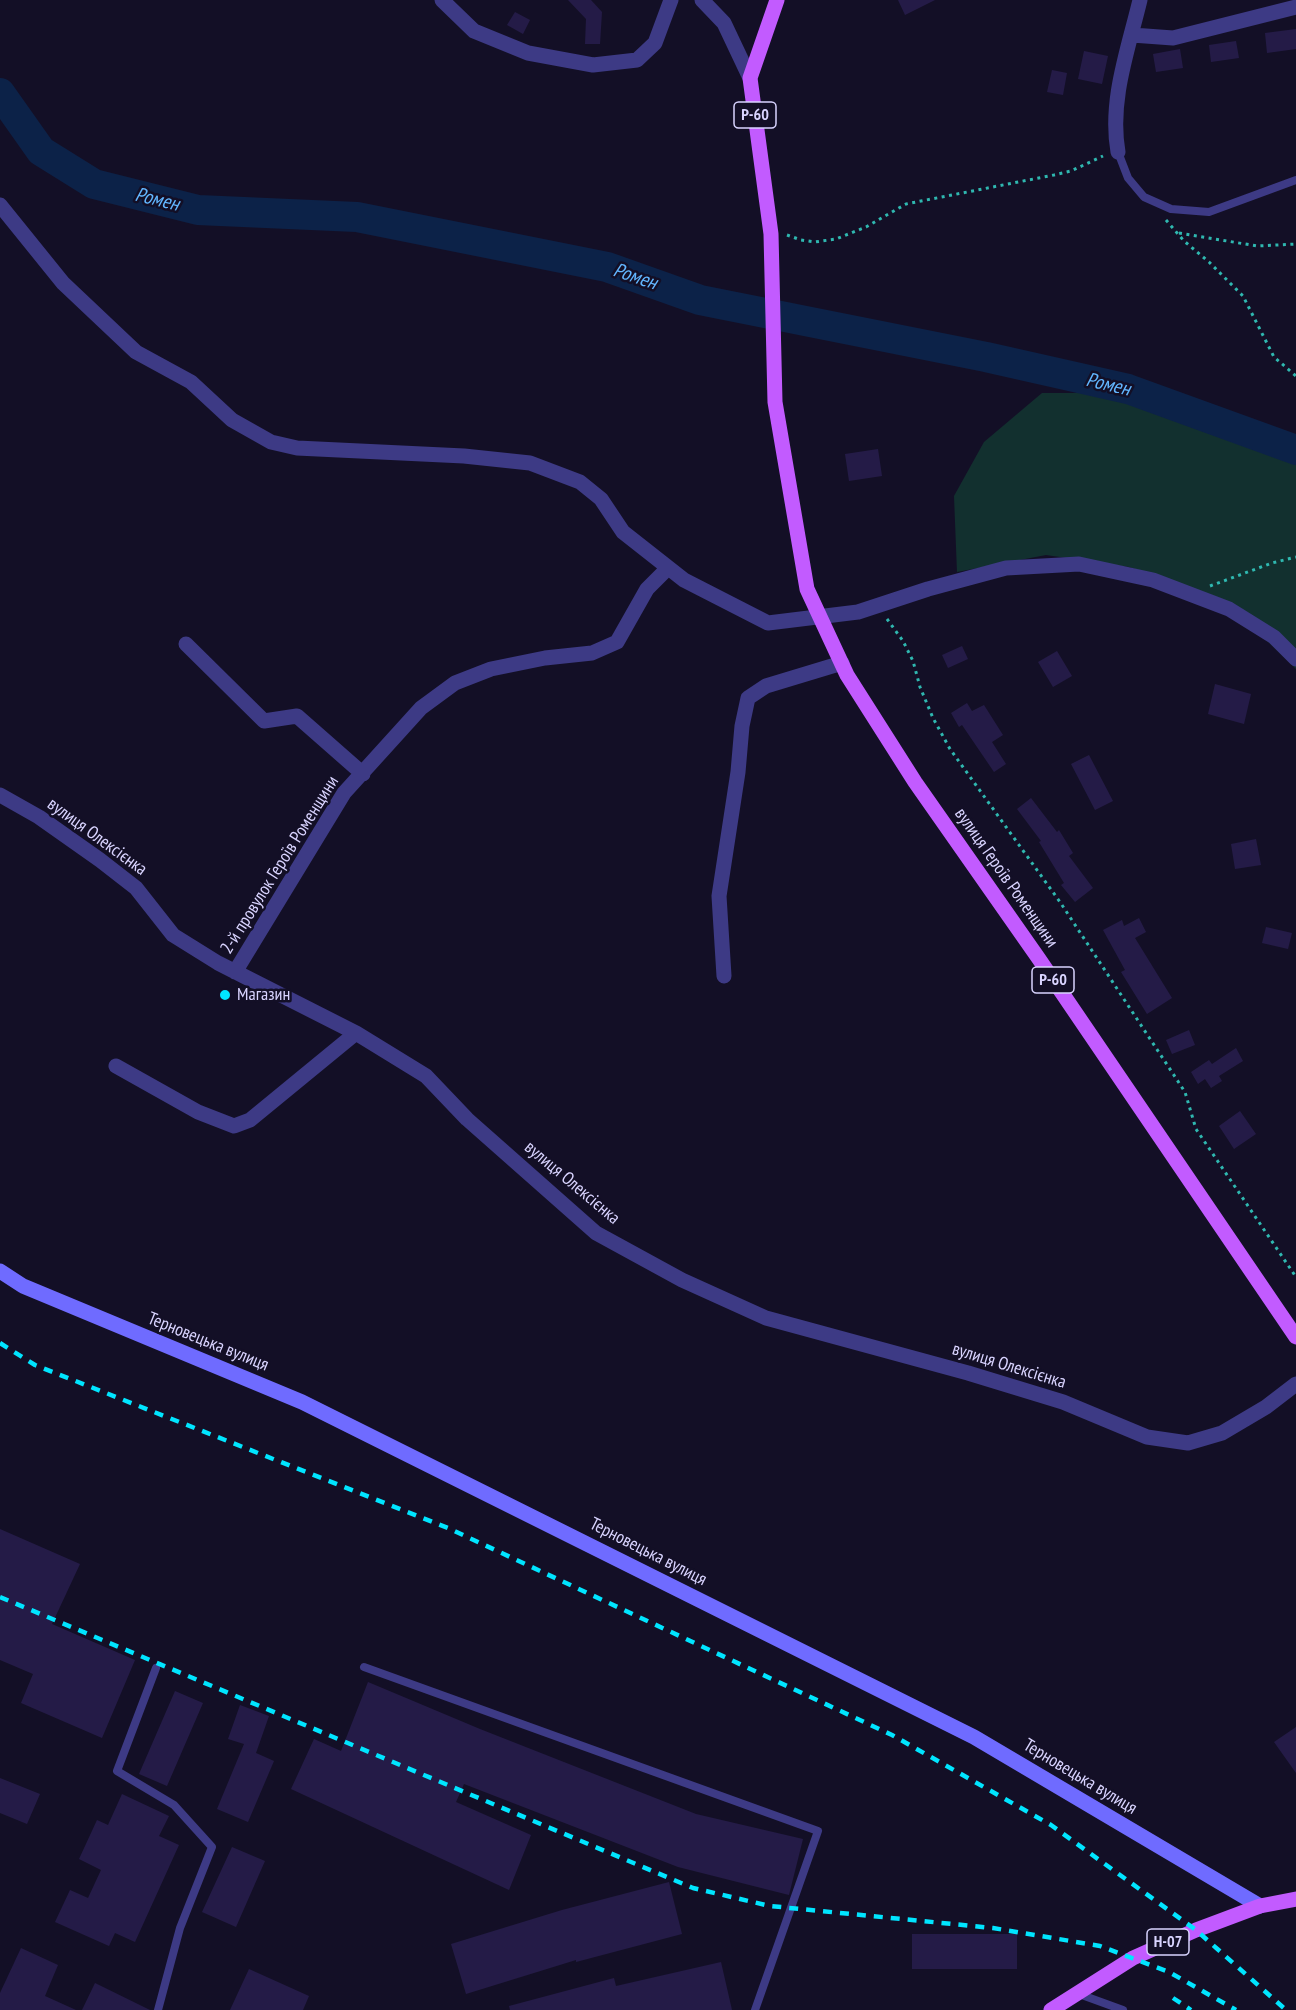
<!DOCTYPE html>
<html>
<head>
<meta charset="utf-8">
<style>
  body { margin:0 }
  canvas { display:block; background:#130f26 }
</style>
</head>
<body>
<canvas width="1296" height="2010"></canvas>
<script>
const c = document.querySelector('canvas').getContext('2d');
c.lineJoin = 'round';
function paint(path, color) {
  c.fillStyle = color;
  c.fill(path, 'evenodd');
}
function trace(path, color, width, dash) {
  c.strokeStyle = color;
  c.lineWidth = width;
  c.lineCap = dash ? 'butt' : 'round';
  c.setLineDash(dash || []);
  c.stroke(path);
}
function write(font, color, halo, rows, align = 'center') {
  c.font = font + ' "PT Sans Narrow",sans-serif';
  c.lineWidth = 5;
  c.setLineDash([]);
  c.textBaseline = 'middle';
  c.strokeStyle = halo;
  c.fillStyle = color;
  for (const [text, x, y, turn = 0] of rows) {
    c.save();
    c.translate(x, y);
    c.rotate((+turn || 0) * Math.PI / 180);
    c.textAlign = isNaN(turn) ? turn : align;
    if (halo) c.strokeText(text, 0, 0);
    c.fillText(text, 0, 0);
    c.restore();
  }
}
paint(new Path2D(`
  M1042,393H1124L1211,430L1279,456L1296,459V669L1261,635L1191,588L1129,567L1046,555L957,572L954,496L984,442Z`), '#12302f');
trace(new Path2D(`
  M0,93L41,151L94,184L198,210L357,217L607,267L700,300L986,357L1128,389L1296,450`), '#0c2248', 30);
paint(new Path2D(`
  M568,0H591L602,12L600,44H585L586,19Z
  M898,0H935L905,15Z
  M515,12L530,20L523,34L507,25Z
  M1296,29V49L1267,53L1265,33Z
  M1236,41L1239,58L1211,62L1209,45Z
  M1180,49L1183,68L1156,72L1153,54Z
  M1084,51L1108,56L1102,84L1078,79Z
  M1052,70L1067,73L1063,95L1047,92Z
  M878,449L882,476L849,481L845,454Z
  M962,646L968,659L948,668L942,655Z
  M1057,651L1072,676L1053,687L1038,662Z
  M1215,684L1251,694L1244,724L1208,714Z
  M967,703L972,711L984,705L1003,735L992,742L1006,764L994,772L962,725L959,727L951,713Z
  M1089,755L1113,801L1095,810L1071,764Z
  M1031,798L1057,832L1059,830L1073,853L1069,856L1093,888L1075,902L1061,885L1064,883L1039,842L1041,841L1017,809Z
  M1256,839L1261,865L1235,869L1231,844Z
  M1139,918L1146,932L1135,938L1172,998L1147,1014L1121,972L1125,970L1103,930L1122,920L1124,926Z
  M1266,927L1292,933L1288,949L1262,943Z
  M1189,1030L1195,1045L1172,1054L1166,1040Z
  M1236,1048L1243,1061L1219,1076L1222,1081L1211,1088L1205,1079L1198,1084L1191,1072L1209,1060L1212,1064Z
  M1240,1111L1256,1134L1234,1149L1219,1126Z
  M0,1529L80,1564L52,1624L135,1660L102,1738L21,1703L33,1674L0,1660Z
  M368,1682L480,1729L696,1814L803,1839L789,1895L678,1867L464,1784L456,1802L531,1835L509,1890L291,1789L314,1739L341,1751Z
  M175,1691L203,1703L167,1786L139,1774Z
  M240,1705L269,1716L256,1753L274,1761L248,1822L217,1809L244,1744L228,1739Z
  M1296,1727V1773L1274,1742Z
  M0,1778L40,1794L27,1824L0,1813Z
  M122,1794L169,1816L159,1836L179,1845L135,1942L115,1933L109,1946L55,1922L70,1890L88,1898L101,1870L79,1859L97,1820L108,1825Z
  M232,1847L265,1861L236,1927L202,1912Z
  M669,1882L682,1934L576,1962V1960L466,1994L451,1944L562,1910Z
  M912,1934H1017V1969H912Z
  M21,1948L58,1965L45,1996L76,2010H0V1993Z
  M721,1962L732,2010H510L509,2006L614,1978L616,1986Z
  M249,1969L309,1996L303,2010H230Z
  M95,1983L150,2010H82Z`), '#241b47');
trace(new Path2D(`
  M1166,220L1184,241L1209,262L1243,296L1274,357L1296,376
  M1179,233L1257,246L1296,244
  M787,235L801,240L815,242L836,239L866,227L906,204L1054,175L1071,171L1103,156
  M1210,586L1272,563L1296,557
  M887,619L903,641L913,661L920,687L933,718L950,749L1060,902L1185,1092L1196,1129L1296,1277`), '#2fb8b0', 3, [3, 4.5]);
trace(new Path2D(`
  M1118,152L1128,178L1144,197L1171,209L1209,212L1296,180
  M364,1667L818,1831L755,2010
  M156,1668L117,1771L174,1805L212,1847L180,1928L158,2010
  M1079,1994L1123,2010`), '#3d3a85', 8);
trace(new Path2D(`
  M442,0L474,31L528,53L593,65L637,60L655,43L671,0
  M702,0L724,23L750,78
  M1132,35L1173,38L1296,7
  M1118,152C1109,101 1128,50 1140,0
  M0,205L63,283L136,352L191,382L232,420L271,442L297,448L464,456L530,463L580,482L601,499L623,532L684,580L768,623L858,612L928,589L1006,568L1079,564L1153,580L1229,609L1274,637L1296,659
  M186,644L264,721L297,716L363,774
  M0,795L39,817L100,860L136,888L173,935L218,963L356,1033L426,1076L467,1119L596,1233L682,1280L766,1318L968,1373L1063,1402L1147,1437L1188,1443L1222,1433L1266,1407L1296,1384
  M235,972L344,793L421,708L455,683L491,669L545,658L592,653L617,642L647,589L668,568
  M724,976L719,896L738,772L742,726L748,698L766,686L842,663
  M116,1066L198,1112L234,1126L250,1120L356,1033`), '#3d3a85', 15);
trace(new Path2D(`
  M0,1271L23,1286L302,1402L974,1737L1260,1906`), '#6f6bff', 15);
trace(new Path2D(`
  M777,0L750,78L771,234L775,402L807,589L847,675L915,782L1039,959L1296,1337
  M1051,2010L1133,1958L1196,1930L1260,1906L1296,1899`), '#c25bff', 15);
trace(new Path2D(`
  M0,1343L35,1365L448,1528L892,1735L1051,1825L1196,1930L1286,2010
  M0,1597L693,1888L770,1906L993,1928L1100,1946L1169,1972L1236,2010
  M1173,1998L1191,2010`), '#00e5ff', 4.5, [9, 8]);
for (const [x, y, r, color] of [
  [225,995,6,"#00e5ff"]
]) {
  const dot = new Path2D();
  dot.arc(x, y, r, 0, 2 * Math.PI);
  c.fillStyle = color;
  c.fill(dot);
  trace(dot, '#130f26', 2);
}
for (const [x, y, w] of [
  [755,115,42],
  [1053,980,42],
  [1168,1942,42]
]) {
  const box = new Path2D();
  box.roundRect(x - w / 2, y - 13, w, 26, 4.5);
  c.fillStyle = '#130f26';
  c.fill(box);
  trace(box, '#d9d4ff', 1.5);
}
write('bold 16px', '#d9d4ff', null, [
  ["Р-60",755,115],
  ["Р-60",1053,980],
  ["Н-07",1168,1942]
]);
write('18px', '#d9d4ff', '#130f26', [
  ["вулиця Олексієнка",97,837,36],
  ["2-й провулок Героїв Роменщини",280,865,-58],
  ["вулиця Героїв Роменщини",1006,878,55],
  ["вулиця Олексієнка",572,1183,40],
  ["Терновецька вулиця",208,1342,22],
  ["вулиця Олексієнка",1009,1366,17],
  ["Терновецька вулиця",648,1552,27],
  ["Терновецька вулиця",1080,1777,31]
]);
write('18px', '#d9d4ff', '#130f26', [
  ["Магазин",237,995]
], 'left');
write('italic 20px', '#62b6ff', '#130f26', [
  ["Ромен",157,200,14],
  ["Ромен",635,277,19],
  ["Ромен",1108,385,13]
]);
</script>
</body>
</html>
